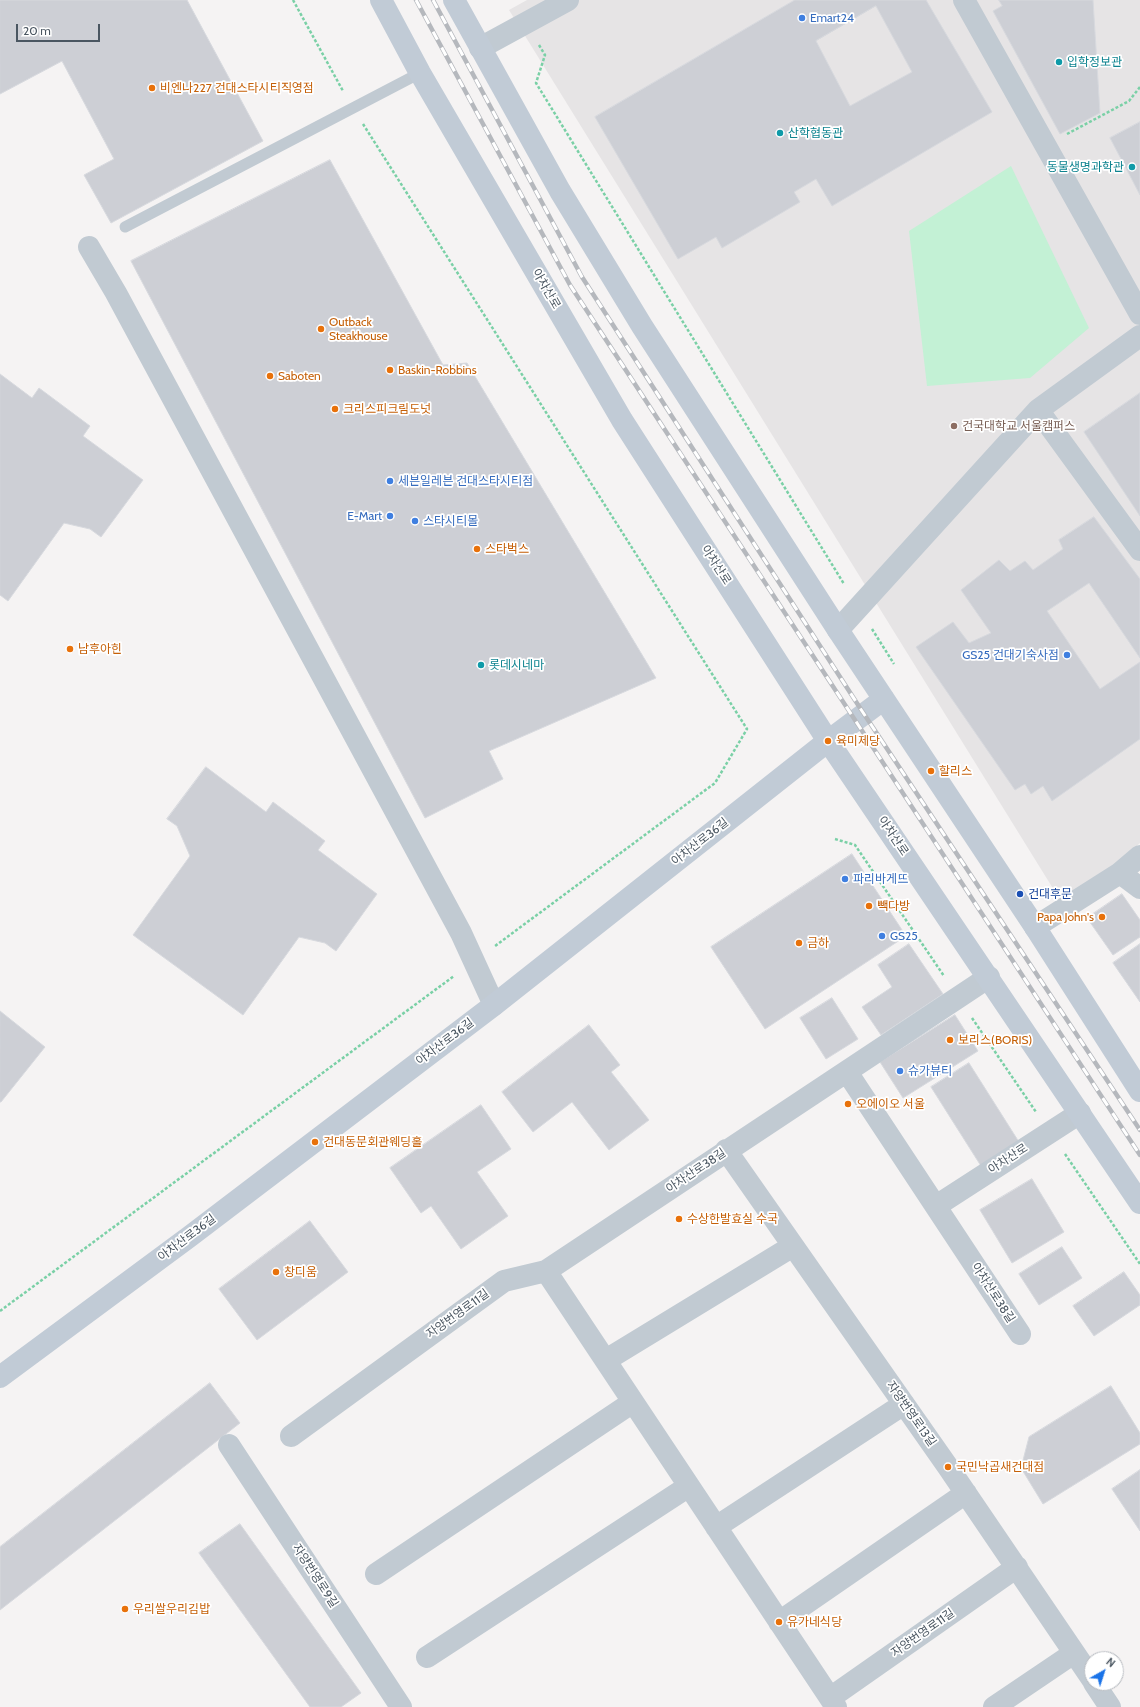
<!DOCTYPE html>
<html>
<head>
<meta charset="utf-8">
<style>
  body { margin:0 }
  #map { position:relative; width:1140px; height:1707px; overflow:hidden; background:#f5f3f3; font-family:Cabin,sans-serif }
  canvas { display:block }
  .north { position:absolute; left:1084px; top:1651px; width:40px; height:40px; box-sizing:border-box; background:#fff; border:1px solid #b7bbc0; border-radius:50%; rotate:39deg; font-size:11px; font-weight:700; line-height:16px; text-align:center; color:#4a5661 }
  .north::after { content:''; display:block; margin:auto; width:14px; height:18px; background:#1a73e8; clip-path:polygon(50% 0,100% 100%,50% 72%,0 100%) }
  .scale { position:absolute; left:16px; top:24px; width:84px; height:18px; box-sizing:border-box; border:2px solid #4a5661; border-top:0; padding-left:5px; font-size:12px; line-height:14px; white-space:nowrap; color:#4a5661; -webkit-text-stroke:3px #fff; paint-order:stroke }
</style>
</head>
<body>
<div id="map">
<canvas width="1140" height="1707"></canvas>
<div class="north">N</div>
<div class="scale">20 m</div>
</div>
<script>
const c = document.querySelector('canvas').getContext('2d');
c.lineJoin = 'round';
function paint(path, color) {
  c.fillStyle = color;
  c.fill(path, 'evenodd');
}
function trace(path, color, width, dash) {
  c.strokeStyle = color;
  c.lineWidth = width;
  c.lineCap = dash ? 'butt' : 'round';
  c.setLineDash(dash || []);
  c.stroke(path);
}
function write(font, color, halo, rows, align = 'center') {
  c.font = font + ' Cabin,"Noto Sans KR",sans-serif';
  c.lineWidth = 3.5;
  c.setLineDash([]);
  c.textBaseline = 'middle';
  c.strokeStyle = halo;
  c.fillStyle = color;
  for (const [text, x, y, turn = 0] of rows) {
    c.save();
    c.translate(x, y);
    c.rotate((+turn || 0) * Math.PI / 180);
    c.textAlign = isNaN(turn) ? turn : align;
    if (halo) c.strokeText(text, 0, 0);
    c.fillText(text, 0, 0);
    c.restore();
  }
}
paint(new Path2D(`
  M527,0H1140V843L1120,861L1062,903L509,10Z`), '#e6e4e5');
paint(new Path2D(`
  M1011,166L1089,328L1030,378L927,386L909,231Z`), '#c3f1d5');
const building = new Path2D(`
  M0,0H187L263,141L111,223L84,175L114,159L62,61L0,94Z
  M795,0H926L992,112L832,206L816,179L794,192L800,202L722,248L716,237L678,259L595,117ZM876,6L912,72L850,106L816,41Z
  M999,0H1093L1100,113L1060,134L993,11L1002,6Z
  M1140,122V195L1110,138Z
  M330,160L443,365L467,363L656,678L489,751L503,779L425,818L131,261Z
  M0,374L32,398L39,388L90,426L83,436L143,480L101,537L90,529L64,523L8,601L0,595Z
  M1140,393V516L1084,432Z
  M1094,517L1140,579V658L1089,583L1047,611L1100,689L1140,662V739L1052,801L1043,786L1031,794L1025,784L1015,790L916,647L953,622L969,643L991,633L961,590L999,560L1010,571L1025,561L1033,570L1063,549L1059,540Z
  M206,767L266,812L273,802L325,841L318,850L377,894L336,951L325,943L299,937L243,1015L133,935L190,856L177,826L167,819Z
  M852,854L906,936L765,1029L711,947Z
  M1122,894L1140,920V937L1113,955L1087,918Z
  M909,944L943,994L881,1035L862,1007L892,987L878,965Z
  M1140,944V1002L1113,963Z
  M832,998L858,1039L826,1059L800,1018Z
  M0,1011L45,1047L1,1102H0Z
  M955,1015L978,1051L903,1098L880,1062Z
  M589,1025L620,1065L611,1072L649,1120L609,1150L572,1102L533,1132L502,1092Z
  M969,1063L1019,1142L981,1166L931,1087Z
  M481,1105L511,1149L477,1172L508,1216L461,1249L431,1206L421,1213L390,1168Z
  M1032,1179L1064,1232L1012,1263L980,1210Z
  M310,1221L348,1272L257,1340L219,1289Z
  M1062,1247L1082,1278L1039,1305L1019,1274Z
  M1124,1272L1140,1295V1305L1094,1336L1073,1306Z
  M210,1383L240,1423L0,1610V1547Z
  M1111,1386L1140,1433V1444L1043,1504L1021,1468L1029,1437Z
  M1140,1470V1531L1112,1489Z
  M240,1524L361,1693L341,1707H310L199,1553Z`);
paint(building, '#cdcfd5');
trace(building, '#d7d9de', 1);
trace(new Path2D(`
  M293,0L343,91
  M539,45L545,55L536,83L844,584
  M363,124L747,729L715,783L495,946
  M1067,134L1129,101L1140,87
  M872,629L894,664
  M835,839L855,845L944,976
  M972,1018L1036,1112
  M1065,1154L1140,1264
  M0,1311L454,976`), '#7ad0a6', 2.5, [3, 2]);
trace(new Path2D(`
  M125,227L420,73`), '#c1cad2', 11);
trace(new Path2D(`
  M964,0L1140,314
  M480,48L568,0
  M89,247L116,293L461,933L494,1005
  M1140,336L1038,410L1140,550
  M838,630L1038,410
  M1120,873L1140,856
  M1035,927L1120,873L1140,888
  M847,1072L1020,1334
  M726,1150L948,1467L1092,1679
  M936,1206L1080,1113
  M546,1271L836,1707
  M606,1360L793,1246
  M291,1436L504,1281L546,1271L989,977
  M229,1445L401,1707
  M716,1527L904,1404
  M376,1574L633,1402
  M779,1622L966,1493
  M427,1657L689,1486
  M1094,1683L1110,1707
  M830,1698L1017,1567
  M994,1707L1074,1653`), '#c1cad2', 22);
trace(new Path2D(`
  M381,0L420,73L622,420L828,741L1140,1203
  M454,0L560,191L642,326L838,630L1035,927L1140,1091
  M0,1377L189,1237L494,1005L828,741L884,699`), '#c1cbd6', 22);
const rail = new Path2D(`
  M416,0L570,285L1140,1155
  M433,0L582,277L862,711L1140,1130`);
trace(rail, '#b5b8bd', 4.5);
trace(rail, '#fff', 3, [9]);
for (const [x, y, r, color] of [
  [802,18,4,"#3f7fe0"],
  [1059,62,4,"#0f9aa8"],
  [152,88,4,"#e8710a"],
  [780,133,4,"#0f9aa8"],
  [1132,167,4,"#0f9aa8"],
  [321,329,4,"#e8710a"],
  [390,370,4,"#e8710a"],
  [270,376,4,"#e8710a"],
  [335,409,4,"#e8710a"],
  [954,426,4,"#8d6e63"],
  [390,481,4,"#3f7fe0"],
  [390,516,4,"#3f7fe0"],
  [415,521,4,"#3f7fe0"],
  [477,549,4,"#e8710a"],
  [70,649,4,"#e8710a"],
  [1067,655,4,"#3f7fe0"],
  [481,665,4,"#0f9aa8"],
  [828,741,4,"#e8710a"],
  [931,771,4,"#e8710a"],
  [845,879,4,"#3f7fe0"],
  [1020,894,4,"#1a4fb4"],
  [869,906,4,"#e8710a"],
  [1102,917,4,"#e8710a"],
  [882,936,4,"#3f7fe0"],
  [799,943,4,"#e8710a"],
  [950,1040,4,"#e8710a"],
  [900,1071,4,"#3f7fe0"],
  [848,1104,4,"#e8710a"],
  [315,1142,4,"#e8710a"],
  [679,1219,4,"#e8710a"],
  [276,1272,4,"#e8710a"],
  [948,1467,4,"#e8710a"],
  [125,1609,4,"#e8710a"],
  [779,1622,4,"#e8710a"]
]) {
  const dot = new Path2D();
  dot.arc(x, y, r, 0, 2 * Math.PI);
  c.fillStyle = color;
  c.fill(dot);
  trace(dot, '#fff', 1.5);
}
write('12px', '#366cbe', '#fff', [
  ["Emart24",810,18],
  ["세븐일레븐 건대스타시티점",398,481],
  ["E-Mart",382,516,"right"],
  ["스타시티몰",423,521],
  ["GS25 건대기숙사점",1059,655,"right"],
  ["파리바게뜨",853,879],
  ["GS25",890,936],
  ["슈가뷰티",908,1071]
], 'left');
write('12px', '#0d838f', '#fff', [
  ["입학정보관",1067,62],
  ["산학협동관",788,133],
  ["동물생명과학관",1124,167,"right"],
  ["롯데시네마",489,665]
], 'left');
write('12px', '#c56008', '#fff', [
  ["비엔나227 건대스타시티직영점",160,88],
  ["Outback",329,322],
  ["Steakhouse",329,336],
  ["Baskin-Robbins",398,370],
  ["Saboten",278,376],
  ["크리스피크림도넛",343,409],
  ["스타벅스",485,549],
  ["남후아힌",78,649],
  ["육미제당",836,741],
  ["할리스",939,771],
  ["빽다방",877,906],
  ["Papa John's",1094,917,"right"],
  ["금하",807,943],
  ["보리스(BORIS)",958,1040],
  ["오에이오 서울",856,1104],
  ["건대동문회관웨딩홀",323,1142],
  ["수상한발효실 수국",687,1219],
  ["창디움",284,1272],
  ["국민낙곱새건대점",956,1467],
  ["우리쌀우리김밥",133,1609],
  ["유가네식당",787,1622]
], 'left');
write('12px', '#4a5661', '#fff', [
  ["아차산로",546,289,60],
  ["아차산로",716,565,57],
  ["아차산로",893,836,56],
  ["아차산로36길",700,842,-38],
  ["아차산로36길",445,1042,-37],
  ["아차산로",1008,1159,-33],
  ["아차산로38길",696,1171,-34],
  ["아차산로36길",187,1238,-37],
  ["아차산로38길",993,1293,57],
  ["자양번영로11길",458,1314,-36],
  ["자양번영로13길",911,1414,55],
  ["자양번영로9길",315,1576,57],
  ["자양번영로11길",923,1633,-35]
]);
write('12px', '#785e54', '#fff', [
  ["건국대학교 서울캠퍼스",962,426]
], 'left');
write('12px', '#164399', '#fff', [
  ["건대후문",1028,894]
], 'left');
</script>
</body>
</html>
